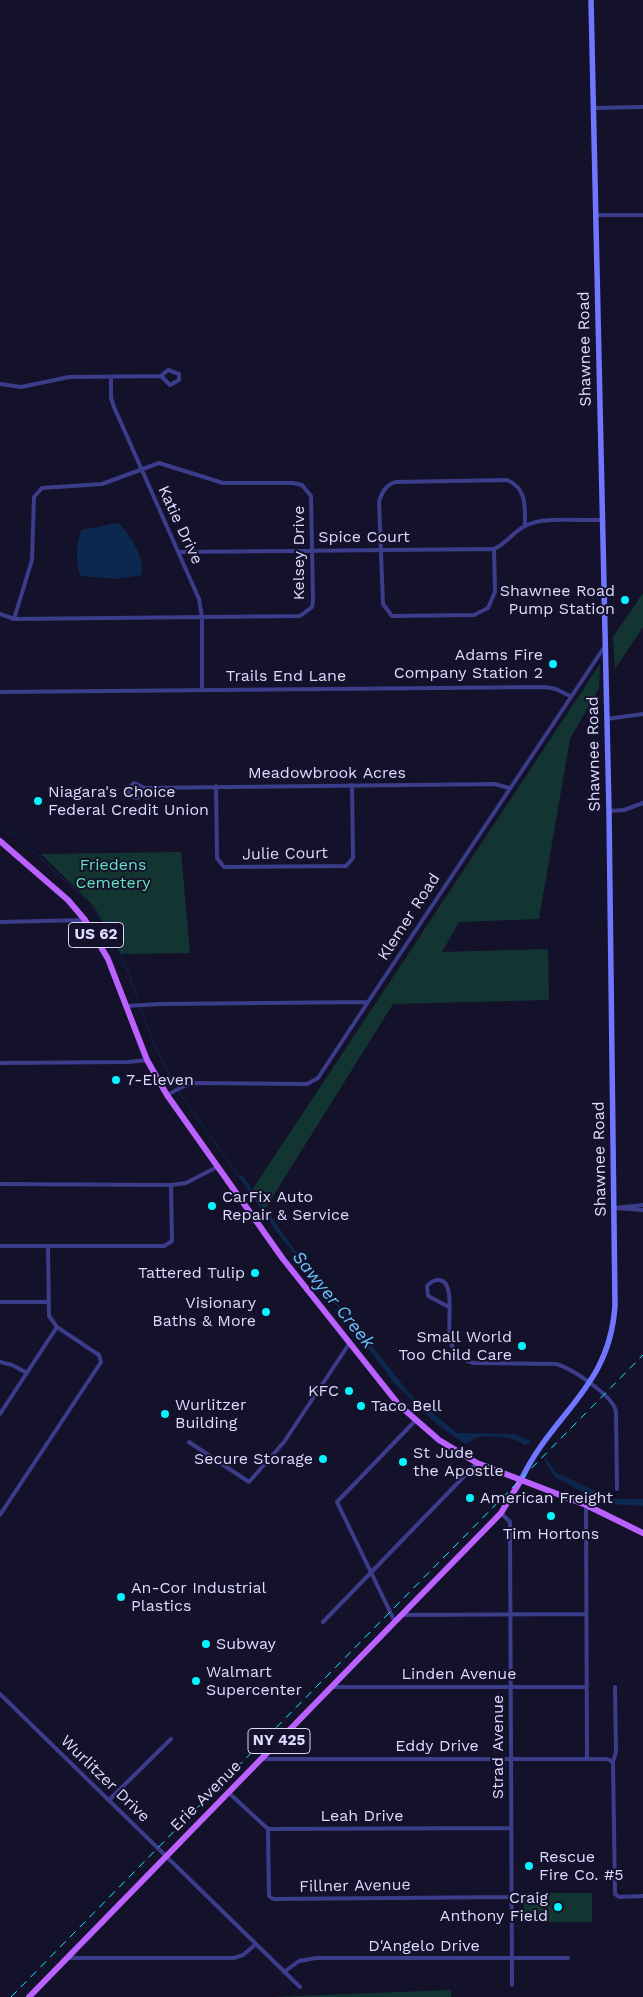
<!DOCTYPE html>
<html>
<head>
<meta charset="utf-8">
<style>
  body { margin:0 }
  canvas { display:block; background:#14112b }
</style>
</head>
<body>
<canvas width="643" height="1997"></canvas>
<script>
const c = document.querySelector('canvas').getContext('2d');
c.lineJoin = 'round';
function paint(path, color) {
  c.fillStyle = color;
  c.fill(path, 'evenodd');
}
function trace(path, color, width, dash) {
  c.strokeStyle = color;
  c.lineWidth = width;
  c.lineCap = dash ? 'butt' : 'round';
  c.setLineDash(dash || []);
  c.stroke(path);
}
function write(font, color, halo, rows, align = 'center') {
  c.font = font + ' "Work Sans",sans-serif';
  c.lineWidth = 4;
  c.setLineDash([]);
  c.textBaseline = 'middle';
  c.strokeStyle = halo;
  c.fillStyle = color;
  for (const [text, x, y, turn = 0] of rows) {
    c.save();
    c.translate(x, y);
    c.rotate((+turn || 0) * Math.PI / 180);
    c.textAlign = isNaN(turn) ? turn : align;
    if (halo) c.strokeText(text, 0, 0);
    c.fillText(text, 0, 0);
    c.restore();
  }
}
paint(new Path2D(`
  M643,593V627L615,669L613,637Z
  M600,664L599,688L570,739L539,919L459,922L442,952L548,949L549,1000L393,1004L265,1209L252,1190Z
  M181,852L190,953L121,954L94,906L41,854Z
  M524,1893H592V1922H524Z
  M451,1990V1997H272Z`), '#133532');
paint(new Path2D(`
  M116,523L120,524C129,535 147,560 141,575L117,579L81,576C75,566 76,540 82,530Z
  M242,1175L293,1248L411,1395L457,1433L514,1434L531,1441V1443L524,1445C518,1437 486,1434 476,1438C472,1439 470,1443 465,1444L438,1425L394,1383L338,1307L276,1231L239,1177Z
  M546,1458L555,1472L612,1499H643V1506L612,1504L579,1490L555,1477L544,1460Z`), '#0c284e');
trace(new Path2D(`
  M5,826L86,900
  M89,903C112,931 128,967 138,1001
  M141,1009L155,1046L176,1087
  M179,1092L239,1177`), '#0c284e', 1);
trace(new Path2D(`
  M594,108L643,107
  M596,215H643
  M111,377V398L114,407L199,599L202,618V690
  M0,384L21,387L69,377L161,376L168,370L179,374V380L170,385L161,376
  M494,549L495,592L488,608L474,615L392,616L383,604L379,501C383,491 385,486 395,482L507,480C527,488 525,507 525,526
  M179,552L494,549C507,543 513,532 525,526C542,516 583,521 603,520
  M0,614L14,619L300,616L312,607L313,600L311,496L302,485L293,483H223L159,463L102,484L42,488L34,497L32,560L14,619
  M0,692L545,687L556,689L570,696
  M607,719L643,714
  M216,786L217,858L224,867L346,866L353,858L352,785
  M145,788L140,797L136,798L129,795V788L134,783L145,788L495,784L509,788
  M609,811L624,810L643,803
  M0,922L85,920
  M126,1006L161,1004L368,1002L605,646
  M0,1063L128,1062L147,1060
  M167,1095L184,1086L193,1083L307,1084L318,1078L368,1002
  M0,1184L171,1185L186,1183L217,1167
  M614,1208L643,1205
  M614,1208L643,1210
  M0,1246H164L172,1241L171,1185
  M0,1302H47
  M449,1307L428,1296L427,1286C434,1278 445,1277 448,1289C455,1315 436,1354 474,1363L556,1364C571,1368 614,1396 616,1412L617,1489
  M0,1362L12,1365L27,1373
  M0,1414L57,1327
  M189,1442L249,1482L284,1442L349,1344
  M586,1505L587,1759
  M501,1513L510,1522V1527L512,1985
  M0,1515L101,1362L99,1355L57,1327L49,1316L48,1246
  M402,1615L586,1614
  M323,1622L477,1463
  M395,1622L337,1502L415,1421
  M331,1687H586
  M615,1687L616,1752L613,1762L615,1894L619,1897L643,1896
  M0,1694L300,1987
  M261,1759H607L613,1762
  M229,1793L268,1829L510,1828
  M109,1800L171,1739
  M268,1829L269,1896L273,1899L511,1897
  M66,1958H234L243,1955L256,1944
  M284,1972L299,1961L316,1958H568`), '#3b3c8a', 4);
trace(new Path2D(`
  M521,1480C553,1412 610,1388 615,1305L609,811L591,0`), '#7176ff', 5.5);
trace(new Path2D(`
  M0,841L68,900L85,920L108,959L147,1060L167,1095L283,1259L399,1405L439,1440L477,1463L586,1505L643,1533
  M29,1997L501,1513L521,1480`), '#bb61ff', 6);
trace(new Path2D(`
  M11,1997L643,1355`), '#06f4ff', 1, [8, 6]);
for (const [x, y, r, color] of [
  [625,600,5,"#06f4ff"],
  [553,664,5,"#06f4ff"],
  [38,801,5,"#06f4ff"],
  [116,1080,5,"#06f4ff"],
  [212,1206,5,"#06f4ff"],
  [255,1273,5,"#06f4ff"],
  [266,1312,5,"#06f4ff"],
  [522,1346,5,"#06f4ff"],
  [349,1391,5,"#06f4ff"],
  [361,1406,5,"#06f4ff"],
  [165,1414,5,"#06f4ff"],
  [323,1459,5,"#06f4ff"],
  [403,1462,5,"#06f4ff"],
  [470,1498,5,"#06f4ff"],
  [551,1516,5,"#06f4ff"],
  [121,1597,5,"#06f4ff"],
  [206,1644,5,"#06f4ff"],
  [196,1681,5,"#06f4ff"],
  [529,1866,5,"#06f4ff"],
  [558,1907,5,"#06f4ff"]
]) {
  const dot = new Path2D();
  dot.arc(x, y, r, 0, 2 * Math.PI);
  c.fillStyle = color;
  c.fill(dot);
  trace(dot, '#14112b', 2);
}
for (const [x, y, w] of [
  [96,935,55],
  [279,1741,62]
]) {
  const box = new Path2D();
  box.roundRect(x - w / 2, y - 12.5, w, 25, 4);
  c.fillStyle = '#14112b';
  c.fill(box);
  trace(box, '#dddaff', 1);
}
write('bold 15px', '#dddaff', null, [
  ["US 62",96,935],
  ["NY 425",279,1741]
]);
write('16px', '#dddaff', '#14112b', [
  ["Shawnee Road",585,349,-91],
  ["Katie Drive",180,525,65],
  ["Spice Court",364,537],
  ["Kelsey Drive",299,553,-90],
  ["Trails End Lane",286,676],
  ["Shawnee Road",594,754,-91],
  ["Meadowbrook Acres",327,773],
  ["Julie Court",285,854,-1],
  ["Klemer Road",409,917,-57],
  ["Shawnee Road",600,1159,-91],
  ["Linden Avenue",459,1674],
  ["Eddy Drive",437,1746],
  ["Strad Avenue",498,1747,-90],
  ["Wurlitzer Drive",105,1779,44],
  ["Erie Avenue",206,1796,-45],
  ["Leah Drive",362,1816],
  ["Fillner Avenue",355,1886,-1],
  ["D'Angelo Drive",424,1946]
]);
write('16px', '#dddaff', '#14112b', [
  ["Shawnee Road",615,591,"right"],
  ["Pump Station",615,609,"right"],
  ["Adams Fire",543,655,"right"],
  ["Company Station 2",543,673,"right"],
  ["Niagara's Choice",48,792],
  ["Federal Credit Union",48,810],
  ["7-Eleven",126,1080],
  ["CarFix Auto",222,1197],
  ["Repair & Service",222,1215],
  ["Tattered Tulip",245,1273,"right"],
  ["Visionary",256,1303,"right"],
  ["Baths & More",256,1321,"right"],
  ["Small World",512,1337,"right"],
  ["Too Child Care",512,1355,"right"],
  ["KFC",339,1391,"right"],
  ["Wurlitzer",175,1405],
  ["Building",175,1423],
  ["Taco Bell",371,1406],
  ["St Jude",413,1453],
  ["the Apostle",413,1471],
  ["Secure Storage",313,1459,"right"],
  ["American Freight",480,1498],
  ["Tim Hortons",551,1534,"center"],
  ["An-Cor Industrial",131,1588],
  ["Plastics",131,1606],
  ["Subway",216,1644],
  ["Walmart",206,1672],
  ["Supercenter",206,1690],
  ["Rescue",539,1857],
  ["Fire Co. #5",539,1875],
  ["Craig",548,1898,"right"],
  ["Anthony Field",548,1916,"right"]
], 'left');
write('16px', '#63e2bb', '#14112b', [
  ["Friedens",113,865],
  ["Cemetery",113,883]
]);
write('italic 18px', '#68c2ff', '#14112b', [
  ["Sawyer Creek",333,1300,51]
]);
</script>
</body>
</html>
